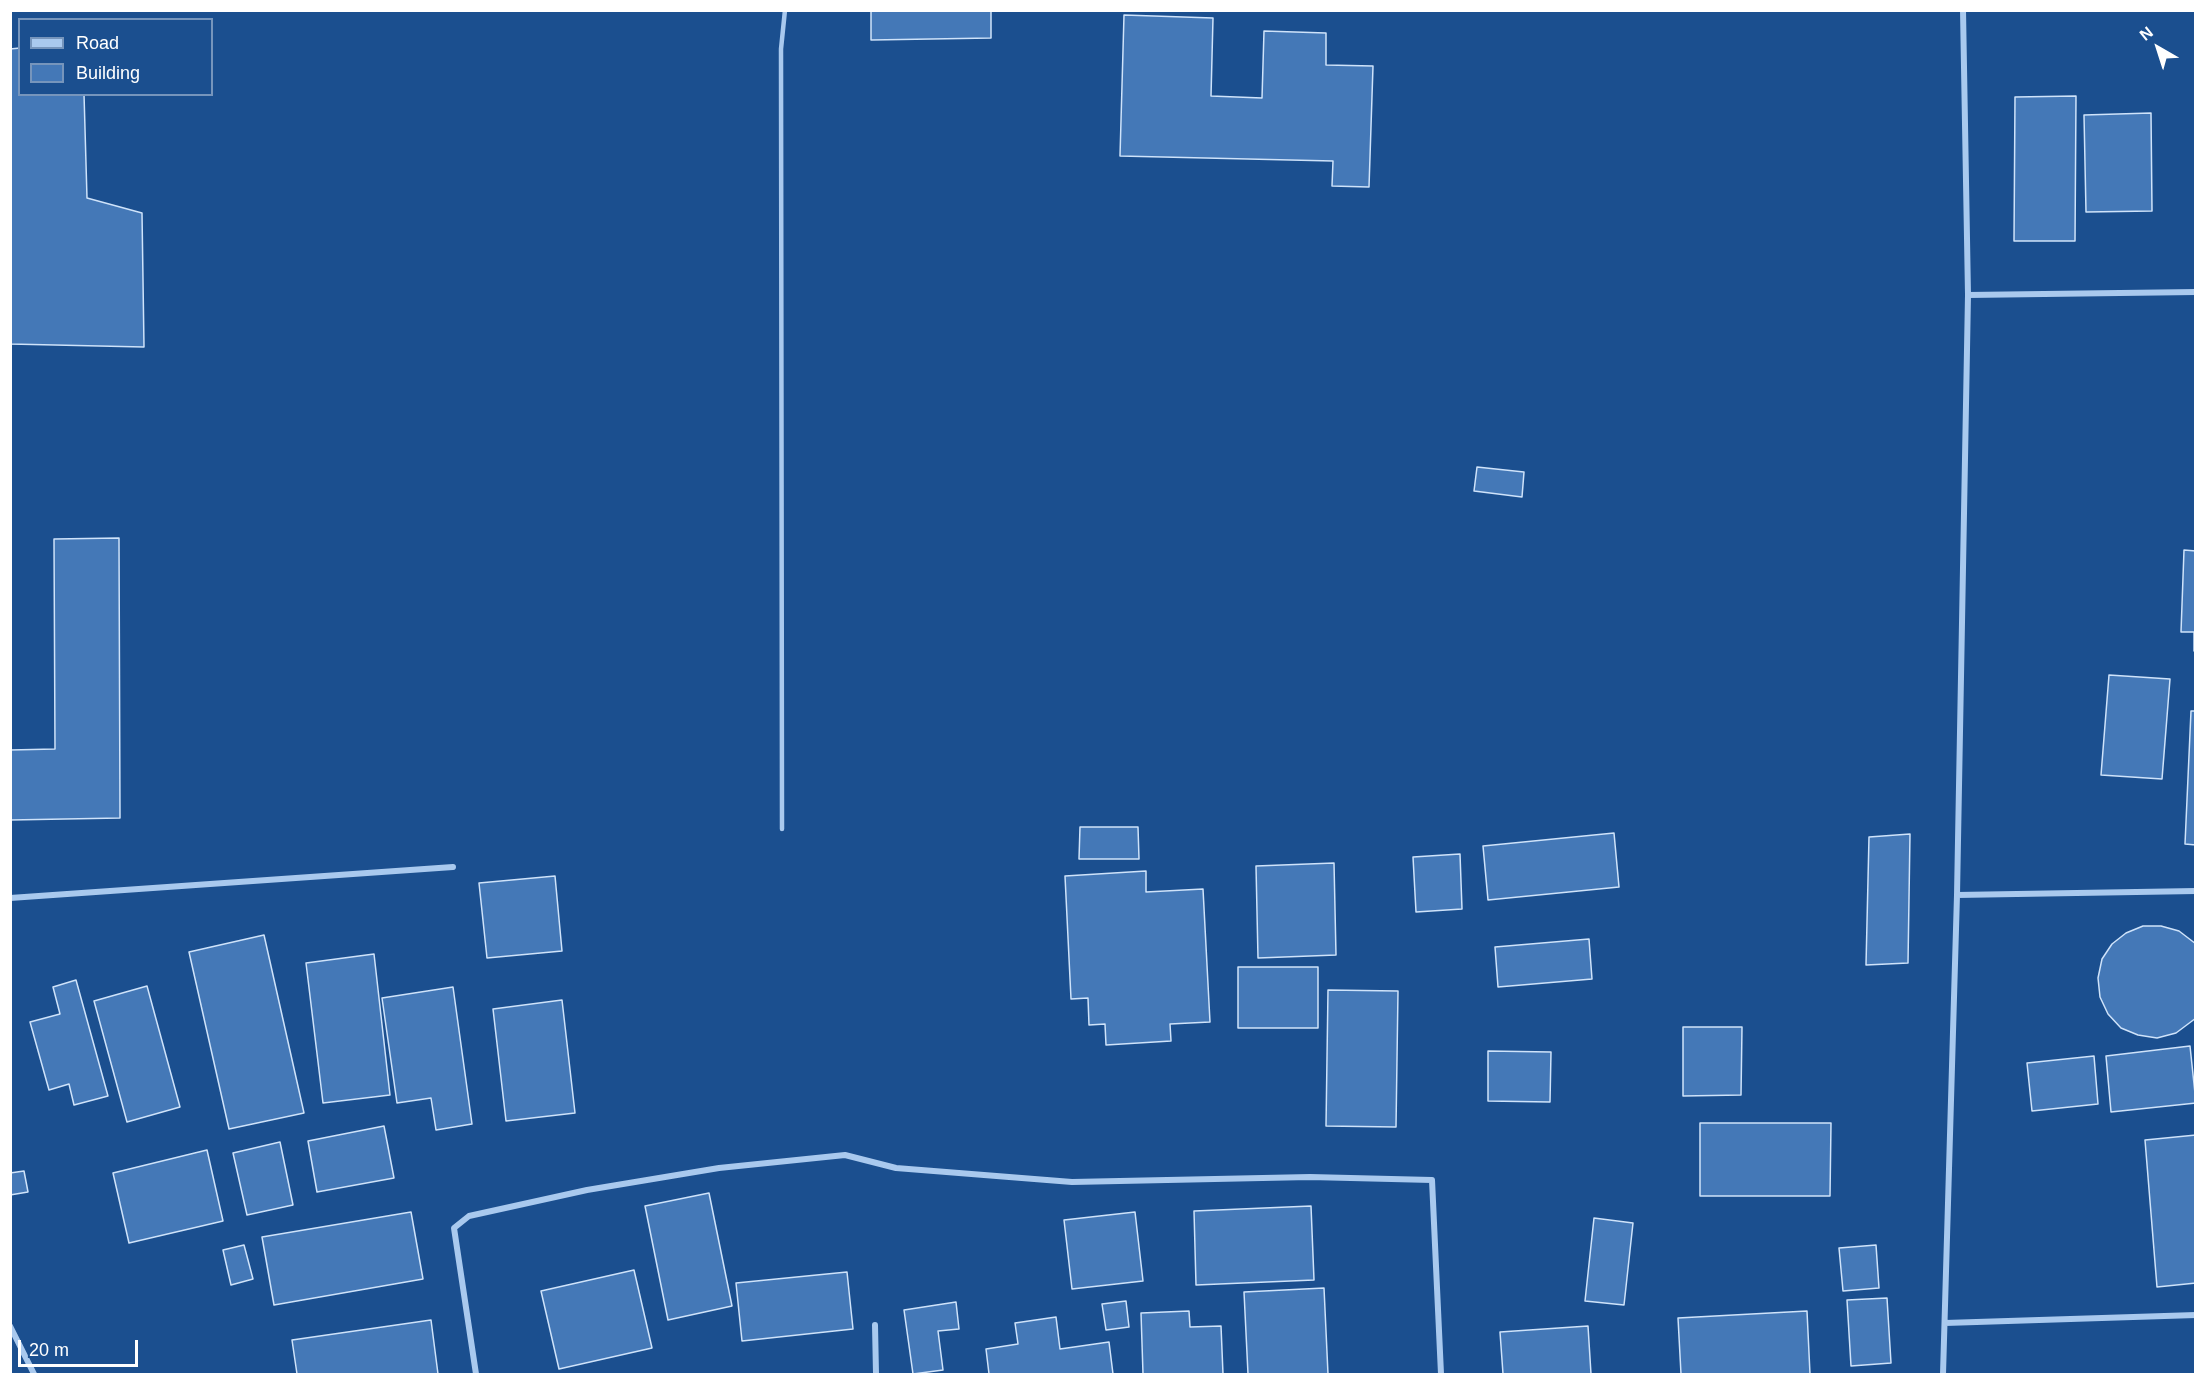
<!DOCTYPE html>
<html>
<head>
<meta charset="utf-8">
<style>
  body { margin:0 }
  #map { position:relative; width:2206px; height:1385px; overflow:hidden; background:#1b4f8f; font-family:Helvetica,sans-serif }
  canvas { display:block }
  .frame { position:absolute; inset:0; border:12px solid #fff; pointer-events:none }
  .legend { position:absolute; left:18px; top:18px; width:195px; height:78px; box-sizing:border-box; background:#1b4f8f; border:2px solid #7695bc; margin:0; padding:8px 10px; list-style:none; font-size:18px; color:#fff }
  .legend li { display:flex; align-items:center; gap:12px; height:30px }
  .legend b { width:30px; border:2px solid #7695bc }
  .north { position:absolute; left:2128px; top:18px; width:60px; height:60px; -webkit-text-stroke:4px #1b4f8f; paint-order:stroke; rotate:321deg; font-size:16px; font-weight:700; line-height:24px; text-align:center; color:#fff }
  .north::after { content:''; display:block; margin:auto; width:21px; height:27px; background:#fff; clip-path:polygon(50% 0,100% 100%,50% 72%,0 100%) }
  .scale { position:absolute; left:18px; top:1340px; width:120px; height:27px; box-sizing:border-box; border:3px solid #fff; border-top:0; padding-left:8px; font-size:18px; line-height:21px; white-space:nowrap; color:#fff; -webkit-text-stroke:4px #1b4f8f; paint-order:stroke }
</style>
</head>
<body>
<div id="map">
<canvas width="2206" height="1385"></canvas>
<div class="frame"></div>
<ul class="legend">
<li><b style="height:8px;background:#a9c9ee"></b>Road</li>
<li><b style="height:16px;background:#4478b7"></b>Building</li>
</ul>
<div class="north">N</div>
<div class="scale">20 m</div>
</div>
<script>
const c = document.querySelector('canvas').getContext('2d');
c.lineJoin = 'round';
function paint(path, color) {
  c.fillStyle = color;
  c.fill(path, 'evenodd');
}
function trace(path, color, width, dash) {
  c.strokeStyle = color;
  c.lineWidth = width;
  c.lineCap = dash ? 'butt' : 'round';
  c.setLineDash(dash || []);
  c.stroke(path);
}
const building = new Path2D(`
  M871,10H991V38L871,40Z
  M1124,15L1213,18L1211,96L1262,98L1264,31L1326,33V65L1373,66L1369,187L1332,186L1333,161L1120,156Z
  M20,48V94H84L87,198L142,213L144,347L10,344V49Z
  M2076,96L2075,241H2014L2015,97Z
  M2151,113L2152,211L2086,212L2084,115Z
  M1477,467L1524,472L1522,497L1474,491Z
  M119,538L120,818L10,820V750L55,749L54,539Z
  M2184,550L2196,551V651H2194V632H2181Z
  M2109,675L2170,679L2162,779L2101,775Z
  M2191,711H2196V845L2185,844Z
  M1080,827H1138L1139,859H1079Z
  M1614,833L1619,887L1488,900L1483,846Z
  M1910,834L1908,963L1866,965L1869,837Z
  M1460,854L1462,909L1416,912L1413,857Z
  M1334,863L1336,955L1258,958L1256,866Z
  M1146,871V892L1203,889L1210,1022L1170,1024L1171,1041L1106,1045L1105,1024L1089,1025L1088,998L1071,999L1065,876Z
  M555,876L562,951L487,958L479,883Z
  M2143,926H2161L2179,931L2196,944V1018L2176,1033L2157,1038L2138,1035L2121,1028L2108,1014L2100,997L2098,978L2102,959L2112,944L2126,933Z
  M264,935L304,1113L229,1129L189,952Z
  M1589,939L1592,979L1498,987L1495,947Z
  M374,954L390,1095L323,1103L306,963Z
  M1238,967H1318V1028H1238Z
  M76,980L108,1096L74,1105L69,1084L49,1090L30,1022L60,1014L53,987Z
  M147,986L180,1107L127,1122L94,1001Z
  M453,987L472,1124L436,1130L431,1098L397,1103L382,998Z
  M1328,990L1398,991L1396,1127L1326,1126Z
  M562,1000L575,1113L506,1121L493,1009Z
  M1683,1027H1742L1741,1095L1683,1096Z
  M2190,1046L2196,1103L2111,1112L2106,1056Z
  M1488,1051L1551,1052L1550,1102L1488,1101Z
  M2094,1056L2098,1104L2032,1111L2027,1063Z
  M1700,1123H1831L1830,1196H1700Z
  M384,1126L394,1178L317,1192L308,1141Z
  M2196,1135V1283L2157,1287L2145,1140Z
  M280,1142L293,1205L247,1215L233,1153Z
  M207,1150L223,1221L129,1243L113,1173Z
  M24,1171L28,1192L10,1195V1173Z
  M709,1193L732,1306L668,1320L645,1206Z
  M1311,1206L1314,1280L1196,1285L1194,1211Z
  M411,1212L423,1279L274,1305L262,1237Z
  M1135,1212L1143,1281L1072,1289L1064,1220Z
  M1594,1218L1633,1223L1624,1305L1585,1301Z
  M244,1245L253,1279L231,1285L223,1250Z
  M1876,1245L1879,1288L1843,1291L1839,1248Z
  M634,1270L652,1348L559,1369L541,1291Z
  M847,1272L853,1329L742,1341L736,1283Z
  M1324,1288L1328,1374H1248L1244,1292Z
  M1887,1298L1891,1363L1851,1366L1847,1300Z
  M1126,1301L1129,1327L1106,1330L1102,1304Z
  M956,1302L959,1329L938,1331L943,1370L913,1374L904,1310Z
  M1189,1311L1190,1327L1221,1326L1223,1374H1143L1141,1313Z
  M1807,1311L1810,1374H1681L1678,1318Z
  M1056,1317L1060,1349L1109,1342L1113,1374H989L986,1349L1018,1344L1015,1323Z
  M431,1320L438,1374H297L292,1340Z
  M1588,1326L1591,1374H1503L1500,1332Z`);
paint(building, '#4478b7');
trace(building, '#cfe3fa', 1.5);
trace(new Path2D(`
  M782,829L781,49L785,10`), '#a9c9ee', 4.5);
trace(new Path2D(`
  M1968,295L2196,292
  M1957,895L2196,891
  M10,898L453,867
  M1945,1323L2196,1315
  M875,1325L876,1374
  M10,1326L34,1374
  M476,1374L454,1228L469,1216L587,1190L719,1168L845,1155L896,1168L1072,1182L1310,1177L1432,1180L1441,1374
  M1943,1374L1957,895L1968,295L1963,10`), '#a9c9ee', 6);
</script>
</body>
</html>
